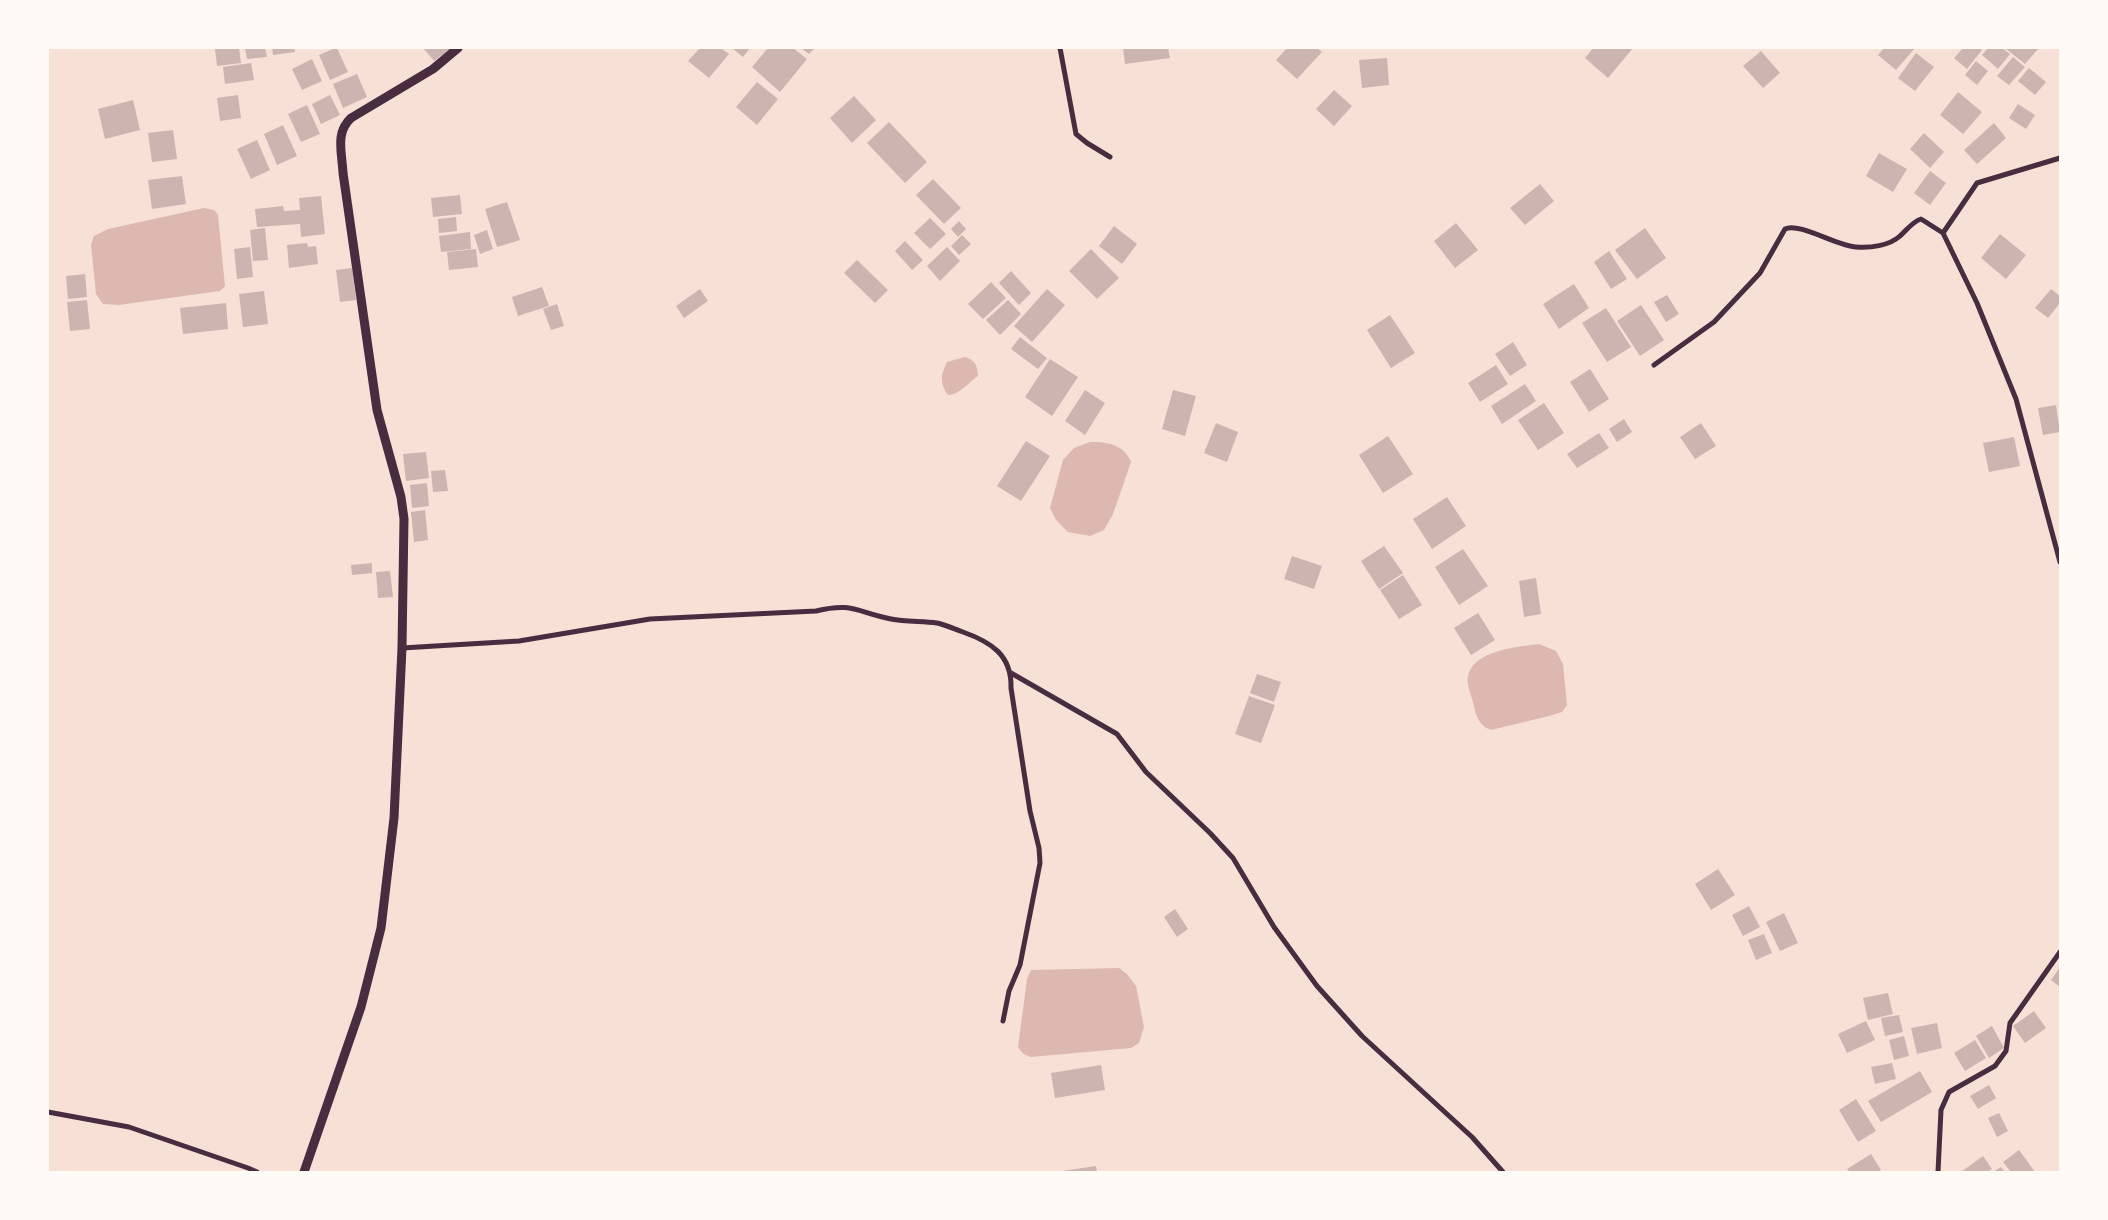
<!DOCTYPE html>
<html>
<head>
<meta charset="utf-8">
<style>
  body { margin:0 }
  #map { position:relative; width:2108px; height:1220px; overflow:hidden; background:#f7e1d7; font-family:Quicksand,sans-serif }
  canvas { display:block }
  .frame { position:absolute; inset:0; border:49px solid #fffaf5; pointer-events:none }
</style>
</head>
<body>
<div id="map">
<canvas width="2108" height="1220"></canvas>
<div class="frame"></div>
</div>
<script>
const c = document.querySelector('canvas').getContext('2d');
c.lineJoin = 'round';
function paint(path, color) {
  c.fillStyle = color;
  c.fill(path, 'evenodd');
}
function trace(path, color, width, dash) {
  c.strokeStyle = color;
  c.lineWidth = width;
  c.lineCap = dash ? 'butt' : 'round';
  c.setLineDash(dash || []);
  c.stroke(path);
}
paint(new Path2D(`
  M204,208L214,210L218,215L225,286L220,291L119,305L103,304L96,294L91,245L94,236L108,229Z
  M965,357C976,361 977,365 978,376C969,382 959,395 948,395C939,382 941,375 947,362Z
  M1090,442C1107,442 1124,444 1131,462L1113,514L1104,530L1090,536L1068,532L1056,520L1050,508L1063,460L1074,448Z
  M1539,644L1556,651L1563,664L1567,705L1562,712L1549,716L1491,730C1478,725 1476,715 1473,702C1471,695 1466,683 1468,676C1473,650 1518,647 1539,644Z
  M1119,968L1127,974L1136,986L1144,1027L1139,1043L1131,1048L1031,1057C1024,1055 1021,1052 1018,1047L1027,979L1031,970Z`), '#dcb8b0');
paint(new Path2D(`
  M215,48H239L241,63L217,66Z
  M245,48H265L267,57L247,59Z
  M272,48H294L295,52L273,55Z
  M335,48H337L348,72L330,80L319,55Z
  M427,48H451L434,61L424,49Z
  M700,48H721L729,54L709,78L688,61Z
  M732,48H750L743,57Z
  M768,48H793L807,59L780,92L752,67Z
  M801,48H815L809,54Z
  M1123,48H1168L1170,58L1125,64Z
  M1287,48H1317L1322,52L1297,79L1276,60Z
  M1593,48H1633L1608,78L1585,58Z
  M1884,48H1915L1896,70L1878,55Z
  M1963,48H1979L1982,50L1967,69L1954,58Z
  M1988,48H2002L2010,54L1998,69L1982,55Z
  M2005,48H2037L2038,49L2025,64Z
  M1761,51L1780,73L1763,88L1743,66Z
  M1916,53L1934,67L1915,91L1898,78Z
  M2013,57L2025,67L2009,85L1997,76Z
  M1387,58L1389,85L1362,88L1359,60Z
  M312,59L322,81L302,90L292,69Z
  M1976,61L1988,71L1977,85L1965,75Z
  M251,63L254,80L225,84L223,67Z
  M2029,68L2046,82L2035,95L2018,81Z
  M357,74L367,97L343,108L333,84Z
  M757,82L778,99L757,125L736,107Z
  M1334,90L1352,106L1334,126L1316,109Z
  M1958,92L1982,112L1963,134L1940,115Z
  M238,95L241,118L220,121L217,98Z
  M330,95L340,115L321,124L312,104Z
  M854,96L876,120L852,143L830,118Z
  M133,100L140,130L105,139L98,109Z
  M2018,104L2035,115L2026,129L2009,118Z
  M307,105L320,134L301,142L288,114Z
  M889,122L927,162L905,183L867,143Z
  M1994,123L2006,138L1977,164L1964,150Z
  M283,125L297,156L277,165L264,134Z
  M173,130L177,159L152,162L148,133Z
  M1924,133L1944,152L1930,168L1910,149Z
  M257,140L270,170L251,179L237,149Z
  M1879,153L1907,169L1893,192L1866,176Z
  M1930,171L1946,183L1930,205L1914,193Z
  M182,176L186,204L152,209L148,180Z
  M933,179L961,208L944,224L916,195Z
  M1540,184L1554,201L1525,225L1510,208Z
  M460,195L462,214L433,217L431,198Z
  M321,196L325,234L301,237L300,224L257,227L255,209L283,206L284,211L300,210L299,198Z
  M507,202L520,240L497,247L485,209Z
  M456,217L457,231L439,233L438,219Z
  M930,218L946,234L930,249L914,233Z
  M959,221L966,229L958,237L951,229Z
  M1456,223L1478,250L1455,268L1434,241Z
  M1114,226L1137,244L1122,264L1099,246Z
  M265,228L268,260L253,261L250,230Z
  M1645,228L1666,258L1637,279L1615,250Z
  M487,230L493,249L480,254L474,235Z
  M470,232L471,249L441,252L439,236Z
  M2000,234L2026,255L2006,279L1981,258Z
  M962,235L971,244L959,255L951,246Z
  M905,241L923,260L912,270L895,251Z
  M307,243L308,247L316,246L318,264L289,268L287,245Z
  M250,247L253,277L237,279L234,249Z
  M947,247L960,261L940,281L927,266Z
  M476,249L478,267L449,270L447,252Z
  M1091,249L1119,278L1097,299L1069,271Z
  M1609,251L1627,279L1611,289L1594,262Z
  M857,260L888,290L875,303L844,273Z
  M352,268L356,300L340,302L336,270Z
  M1011,271L1031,293L1019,305L999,283Z
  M85,274L87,297L68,299L66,276Z
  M991,282L1006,298L983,319L968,304Z
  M1574,284L1589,308L1559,329L1543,304Z
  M542,287L549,306L518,316L512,297Z
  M700,289L708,301L684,318L676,306Z
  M1047,289L1065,305L1032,342L1014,326Z
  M2051,289L2060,296V303L2048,318L2035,308Z
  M264,291L268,324L243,327L239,294Z
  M1667,295L1679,314L1666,322L1654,302Z
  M87,300L90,329L70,331L67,302Z
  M1008,300L1021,314L1000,335L986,320Z
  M226,303L228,329L183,334L180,308Z
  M557,304L564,326L551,330L543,309Z
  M1641,305L1664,340L1640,356L1617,321Z
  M1606,308L1631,347L1607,362L1582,323Z
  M1390,315L1415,353L1391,368L1367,330Z
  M1020,337L1047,358L1038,369L1011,349Z
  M1513,342L1527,365L1510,376L1495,354Z
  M1050,359L1078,377L1052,416L1025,397Z
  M1496,365L1508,384L1480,402L1468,383Z
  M1590,369L1609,399L1589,412L1570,382Z
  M1525,384L1536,401L1502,424L1491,406Z
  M1085,390L1105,403L1085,435L1065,421Z
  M1173,390L1196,396L1185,436L1162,429Z
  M1544,403L1564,433L1538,450L1518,420Z
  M2056,405L2060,432L2043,435L2038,408Z
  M1624,419L1632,432L1617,442L1609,429Z
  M1216,423L1238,432L1227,462L1204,453Z
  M1701,423L1716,446L1695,459L1680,437Z
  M1599,433L1609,448L1577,468L1567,454Z
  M1388,436L1413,474L1383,493L1359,455Z
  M2014,437L2020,466L1989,472L1983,443Z
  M1026,441L1050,456L1021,501L997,486Z
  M426,452L429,478L406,481L403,454Z
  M445,470L448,491L433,492L431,471Z
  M427,483L429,506L412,508L410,485Z
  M1447,497L1466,526L1432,549L1413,519Z
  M425,510L428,540L414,542L411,512Z
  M1384,546L1403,573L1379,589L1361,561Z
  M1463,549L1488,586L1459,605L1435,567Z
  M1292,556L1322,566L1314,589L1284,579Z
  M372,563V573L352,575L351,565Z
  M390,571L393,597L378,598L376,572Z
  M1403,575L1422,605L1399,619L1380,590Z
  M1536,578L1541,614L1524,617L1519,581Z
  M1478,613L1495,640L1471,655L1454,628Z
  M1257,674L1281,682L1274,702L1250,693Z
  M1249,696L1275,705L1261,743L1235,734Z
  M1718,869L1735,895L1711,910L1695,884Z
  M1749,906L1760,927L1743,936L1732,915Z
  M1175,909L1188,929L1177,937L1164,917Z
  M1784,913L1798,943L1780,951L1766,922Z
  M1764,934L1772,953L1756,960L1748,940Z
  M2060,967V987L2051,980Z
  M1888,993L1893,1014L1868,1020L1863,998Z
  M2034,1011L2046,1028L2025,1043L2013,1026Z
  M1899,1015L1903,1032L1885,1036L1881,1018Z
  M1866,1021L1875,1040L1847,1053L1838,1034Z
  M1937,1023L1942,1048L1917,1054L1911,1028Z
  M1992,1026L2004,1048L1989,1058L1976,1036Z
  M1904,1036L1909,1056L1894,1060L1889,1040Z
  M1975,1040L1986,1058L1965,1071L1954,1053Z
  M1892,1063L1896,1079L1875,1084L1871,1067Z
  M1101,1065L1105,1090L1055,1098L1051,1073Z
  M1920,1071L1932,1092L1881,1122L1868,1101Z
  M1989,1085L1996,1098L1978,1109L1970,1096Z
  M1856,1099L1876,1131L1858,1142L1839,1110Z
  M1999,1113L2008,1131L1997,1137L1988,1118Z
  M2019,1150L2035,1172H2011L2003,1162Z
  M1871,1154L1881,1170L1877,1172H1850L1847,1169Z
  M1983,1156L1992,1169L1987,1172H1961Z
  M1096,1166L1097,1172H1062V1171Z
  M2001,1167L2005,1172H1993Z`), '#ccb4b1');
trace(new Path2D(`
  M1060,48L1076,134L1087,143L1110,157
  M1943,233L1977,183L2060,158
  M1654,365L1714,322L1760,273L1785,229C1799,222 1837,246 1856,247C1870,248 1889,246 1900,236C1907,230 1912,222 1921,219L1943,233L1977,303L2016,399L2060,562
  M402,648L519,641L650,619L816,611C853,602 856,612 891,619C906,622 922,621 937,623C946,625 954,629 963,632C991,642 1012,655 1011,688L1030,811L1039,848L1040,863L1020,965L1009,991L1003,1021
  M1011,673L1117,734L1146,772L1210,833L1233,858L1274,927L1317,986L1362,1036L1472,1137L1503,1172
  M48,1112L129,1127L248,1168L257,1172
  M1938,1172L1941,1110L1949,1092L1995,1066L2006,1051L2010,1023L2060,952`), '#4a2c40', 5);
trace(new Path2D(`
  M304,1172L361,1007L381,928L394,818L402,648L404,519L401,497L377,410L343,173C342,152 335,133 351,118L433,69L458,48`), '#4a2c40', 9);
</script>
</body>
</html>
